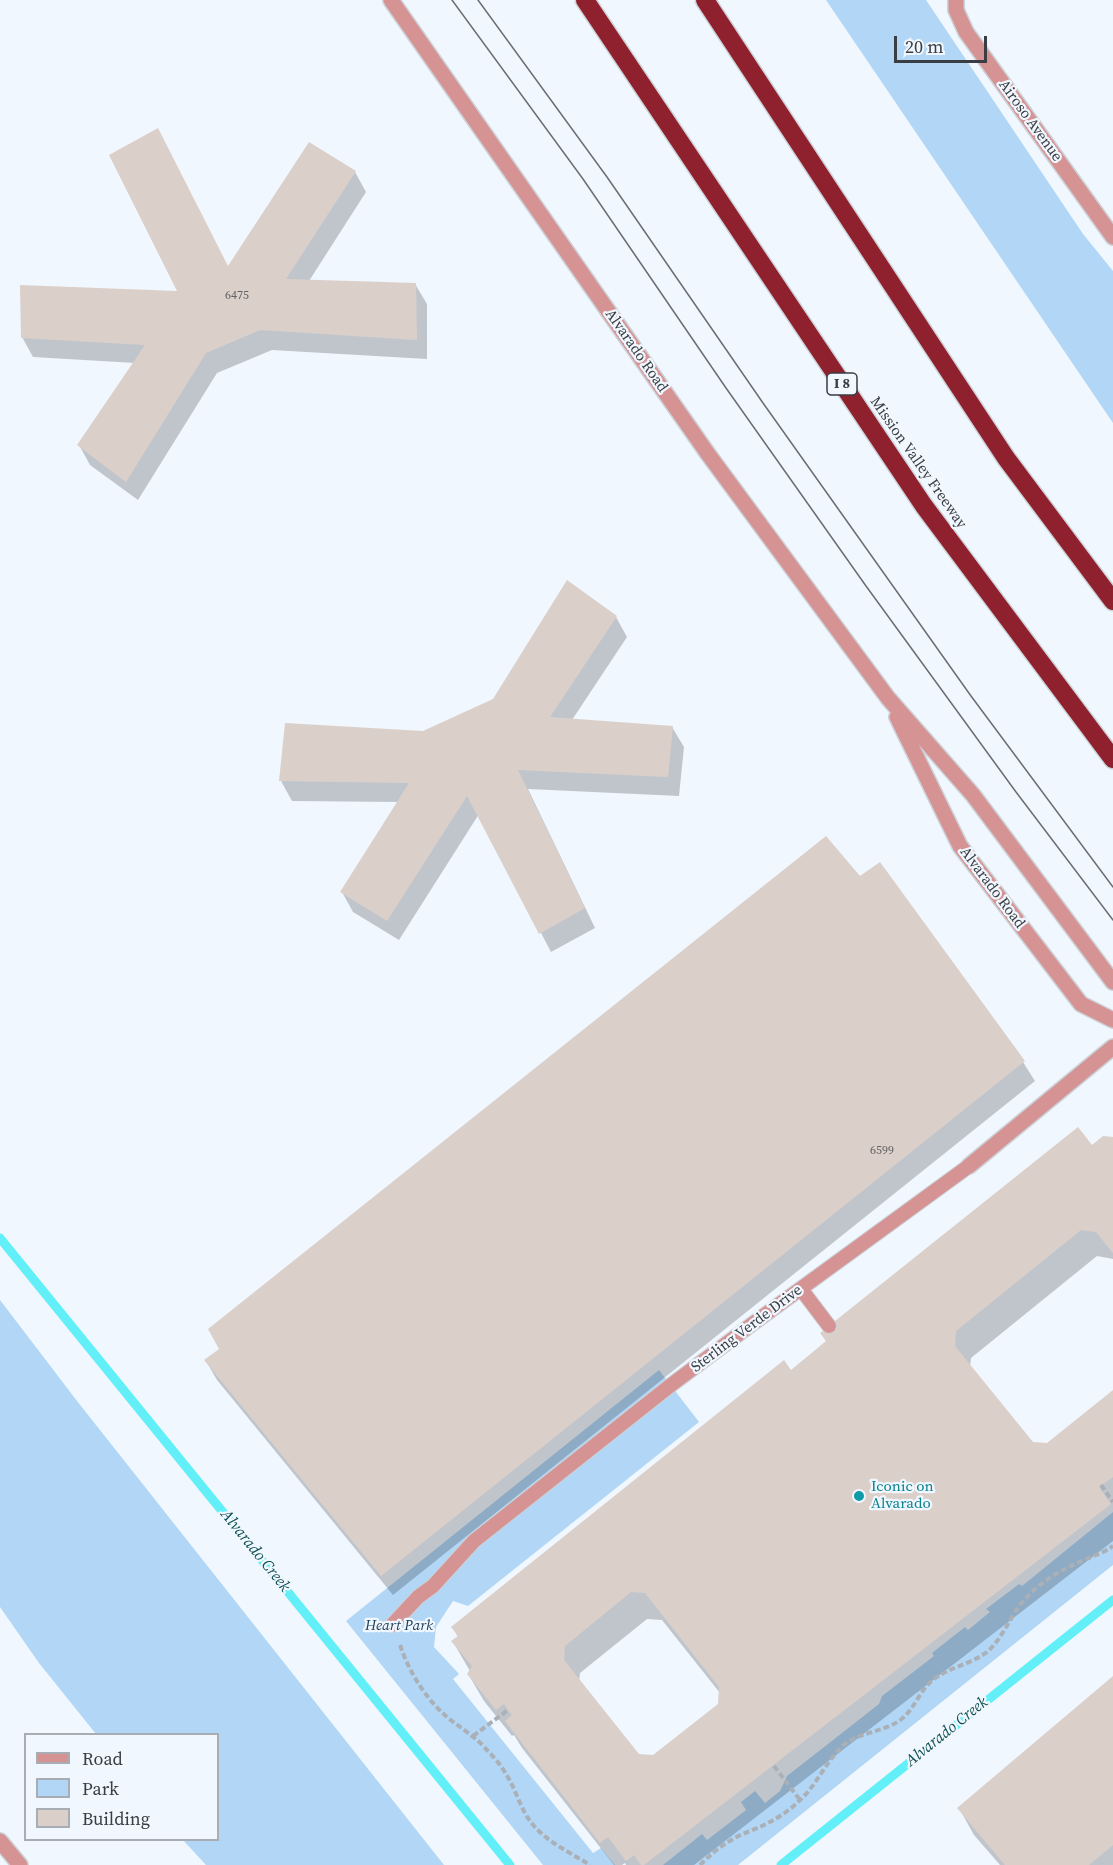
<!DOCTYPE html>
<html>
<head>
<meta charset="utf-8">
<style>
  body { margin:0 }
  #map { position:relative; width:1113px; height:1865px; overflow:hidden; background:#f0f7fe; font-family:"Source Serif 4",serif }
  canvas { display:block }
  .legend { position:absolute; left:24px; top:1733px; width:195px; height:108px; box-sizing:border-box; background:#f0f7fe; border:2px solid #a7adb2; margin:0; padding:8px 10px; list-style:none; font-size:18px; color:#3a3d41 }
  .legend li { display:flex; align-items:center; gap:12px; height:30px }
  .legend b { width:30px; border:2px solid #a7adb2 }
  .scale { position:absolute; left:894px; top:36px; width:93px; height:27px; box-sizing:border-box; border:3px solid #3a3d41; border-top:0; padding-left:8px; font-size:18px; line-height:21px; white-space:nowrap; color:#3a3d41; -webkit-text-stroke:4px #f0f7fe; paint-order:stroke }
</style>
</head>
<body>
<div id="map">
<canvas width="1113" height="1865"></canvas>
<ul class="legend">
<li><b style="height:8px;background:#d69394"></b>Road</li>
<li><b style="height:16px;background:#b1d6f6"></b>Park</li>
<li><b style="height:16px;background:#dbcfca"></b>Building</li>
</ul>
<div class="scale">20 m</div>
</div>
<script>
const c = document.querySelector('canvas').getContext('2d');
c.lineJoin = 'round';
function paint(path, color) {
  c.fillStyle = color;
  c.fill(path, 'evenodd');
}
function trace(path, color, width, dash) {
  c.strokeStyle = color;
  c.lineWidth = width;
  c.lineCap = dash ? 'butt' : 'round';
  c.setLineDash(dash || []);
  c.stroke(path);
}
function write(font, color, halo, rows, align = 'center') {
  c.font = font + ' "Source Serif 4",serif';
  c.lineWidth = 4.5;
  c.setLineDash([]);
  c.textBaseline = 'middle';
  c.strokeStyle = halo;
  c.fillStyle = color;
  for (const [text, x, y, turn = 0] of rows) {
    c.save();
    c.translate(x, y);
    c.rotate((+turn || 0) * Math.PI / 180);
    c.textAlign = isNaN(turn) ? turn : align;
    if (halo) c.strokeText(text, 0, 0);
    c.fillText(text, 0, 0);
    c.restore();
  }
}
paint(new Path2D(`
  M826,0H926L1083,234L1113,271V423Z
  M0,1300L77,1401L444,1865H206L183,1840H218V1734H96L39,1663L0,1607Z
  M659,1370L699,1422L468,1606L453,1601L436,1627L434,1647L459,1674L453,1679L593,1853L601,1848L615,1865H543L346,1621Z
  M1113,1512V1565L738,1865H663L702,1834L707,1840L746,1810L741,1802L755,1791L765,1803L780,1791L787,1776L879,1704L882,1696L934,1656L932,1653L965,1627L968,1630L990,1612L986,1609L1019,1584L1022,1586Z`), '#b1d6f6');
paint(new Path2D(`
  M355,172L366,192L309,281L415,284L427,304V359L272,350L217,373L138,500L90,465L79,445L135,363L33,357L22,337L180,293L229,268Z
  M616,617L627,637L572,720L672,727L684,747L679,796L528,789L595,928L551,952L479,814L399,940L353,912L342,892L399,802L292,801L281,781L424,732L495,700Z
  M1023,1062L1035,1081L393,1595L217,1380L206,1361L221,1350Z
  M1113,1139V1259L1097,1256L971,1358L970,1368L1032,1443L1048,1445L1113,1392V1541L694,1865H626L625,1863L622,1865H614L522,1748L514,1735L512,1736L484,1701L468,1674L470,1671L453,1642L458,1637L453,1627L791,1372L827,1343L822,1334L1091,1147ZM647,1619L662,1620L720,1693L719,1704L653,1756L639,1755L579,1682L580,1673Z
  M1113,1678V1865H1000L974,1835L959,1808Z`), '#0003');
trace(new Path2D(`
  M0,1238L510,1865
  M781,1865L1113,1600`), '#62eff7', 9);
paint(new Path2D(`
  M158,128L228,266L309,142L356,171L286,279L416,283L417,340L260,330L206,353L126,482L77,445L145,345L21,338L20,285L177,291L109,155Z
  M567,580L617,616L550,717L673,726L668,777L518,770L585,908L539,934L467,796L387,921L340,892L409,783L279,781L285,723L423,731L493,699Z
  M826,836L860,876L880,862L1025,1061L381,1576L204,1360L219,1349L208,1329Z
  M1078,1127L1092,1145L1103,1136L1113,1137V1253L1096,1232L1081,1230L956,1331L955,1346L1033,1442L1047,1443L1113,1390V1477L1099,1487L1111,1504L644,1865H641L634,1855L626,1861L608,1837L600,1843L505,1721L512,1715L508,1710L504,1704L496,1710L467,1674L472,1666L451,1641L458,1636L451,1627L784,1360L791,1370L826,1341L820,1333ZM631,1592L645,1593L719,1687L718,1704L653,1755L639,1754L564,1660L565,1646Z
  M1113,1676V1845L1089,1865H1005L957,1808Z`), '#dbcfca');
const service = new Path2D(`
  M801,1289L829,1326
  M392,1625L418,1597L433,1586L474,1541L671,1385L755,1322L969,1166`);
const minor = new Path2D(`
  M969,1166L1113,1047
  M0,1841L20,1865`);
const tertiary = new Path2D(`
  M391,0L708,454L888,698L973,795L1113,982
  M956,0V10L966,32L1113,237
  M897,717L960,846L1081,1004L1113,1020`);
const motorway = new Path2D(`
  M585,0L924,506L1113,759
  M705,0L1006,458L1113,601`);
trace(service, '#ccd2d8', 16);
trace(minor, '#ccd2d8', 18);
trace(tertiary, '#ccd2d8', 18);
trace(motorway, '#ccd2d8', 21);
trace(new Path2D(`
  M1101,1485L1113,1502
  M400,1645C409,1672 426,1699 447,1717C460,1728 475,1736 486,1749C493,1756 501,1765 506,1774C517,1791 520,1810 534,1826C549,1843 571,1853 590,1865
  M473,1736L508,1710
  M774,1766L800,1800
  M700,1865C709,1856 718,1848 728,1842C740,1834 754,1830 766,1824C778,1818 790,1810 799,1801C818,1784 826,1760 845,1744C861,1732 882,1732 899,1721C915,1710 919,1690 934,1679C950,1667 971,1664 987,1652C1002,1639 1009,1619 1021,1604C1044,1575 1073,1565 1105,1551L1113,1546`), '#aab0b6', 4, [6, 3]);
trace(service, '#d69394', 14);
trace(minor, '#d69394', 15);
trace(tertiary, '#d69394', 15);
trace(motorway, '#8f212f', 18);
trace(new Path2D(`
  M452,0L583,179L726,388L866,586L1016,792L1113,920
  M478,0L607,177L763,403L971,696L1113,887`), '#6a6e73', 1.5);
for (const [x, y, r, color] of [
  [859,1496,6,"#0f9aa8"]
]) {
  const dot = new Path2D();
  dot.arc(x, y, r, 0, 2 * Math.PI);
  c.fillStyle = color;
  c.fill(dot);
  trace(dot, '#f0f7fe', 2);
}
write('12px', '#626263', null, [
  ["6475",237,296],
  ["6599",882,1151]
]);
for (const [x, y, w] of [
  [842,384,30]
]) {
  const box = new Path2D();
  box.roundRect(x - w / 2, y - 11, w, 22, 4.5);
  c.fillStyle = '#f0f7fe';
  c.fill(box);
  trace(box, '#3a3d41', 1.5);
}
write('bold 14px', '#3a3d41', null, [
  ["I 8",842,384]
]);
write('15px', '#3a3d41', '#f0f7fe', [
  ["Airoso Avenue",1030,121,54],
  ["Alvarado Road",636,351,55],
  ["Mission Valley Freeway",918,463,55],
  ["Alvarado Road",992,888,53],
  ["Sterling Verde Drive",747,1329,-37]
]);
write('15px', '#0d838f', '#f0f7fe', [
  ["Iconic on",871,1487],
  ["Alvarado",871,1504]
], 'left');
write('italic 15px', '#1b3c56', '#f0f7fe', [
  ["Heart Park",399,1626]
]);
write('italic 16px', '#115053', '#f0f7fe', [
  ["Alvarado Creek",255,1551,51],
  ["Alvarado Creek",947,1732,-39]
]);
</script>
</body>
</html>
